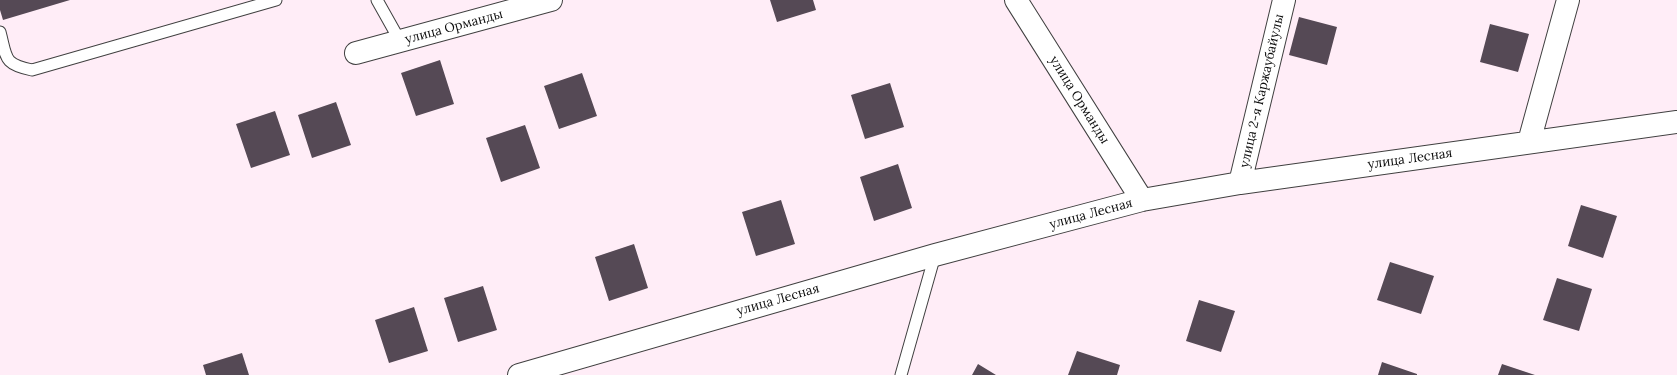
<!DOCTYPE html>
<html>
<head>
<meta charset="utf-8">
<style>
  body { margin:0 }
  canvas { display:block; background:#ffedf7 }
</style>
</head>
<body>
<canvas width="1677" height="375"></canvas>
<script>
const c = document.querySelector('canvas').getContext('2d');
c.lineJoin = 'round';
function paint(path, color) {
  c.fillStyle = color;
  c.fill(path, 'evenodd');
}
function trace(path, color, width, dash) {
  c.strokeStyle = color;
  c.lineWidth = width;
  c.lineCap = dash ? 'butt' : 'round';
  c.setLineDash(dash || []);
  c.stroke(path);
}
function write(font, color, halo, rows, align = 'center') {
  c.font = font + ' Lora,serif';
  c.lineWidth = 4;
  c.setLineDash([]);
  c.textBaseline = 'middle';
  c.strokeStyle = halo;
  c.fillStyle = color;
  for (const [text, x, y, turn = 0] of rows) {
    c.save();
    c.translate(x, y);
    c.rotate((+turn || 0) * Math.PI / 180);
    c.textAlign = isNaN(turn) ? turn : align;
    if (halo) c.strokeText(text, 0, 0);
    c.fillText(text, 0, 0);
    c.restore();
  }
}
paint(new Path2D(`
  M0,0H70L3,20L0,10Z
  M770,0H813L816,10L777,22Z
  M1299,17L1337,27L1327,65L1289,55Z
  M1490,24L1529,34L1518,72L1480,62Z
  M440,60L454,104L416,116L401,73Z
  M582,73L597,116L559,129L544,86Z
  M890,83L904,127L865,139L851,95Z
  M336,102L351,145L312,158L298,115Z
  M275,111L290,155L251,168L236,124Z
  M525,125L540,168L501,182L486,138Z
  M898,164L912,208L874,221L860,177Z
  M781,200L795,244L756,256L742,212Z
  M1581,205L1617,216L1603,258L1568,246Z
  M634,244L648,288L609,301L595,257Z
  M1390,262L1434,276L1421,314L1377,300Z
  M1557,278L1592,289L1579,331L1543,320Z
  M483,286L497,330L458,342L444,298Z
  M1199,300L1235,311L1221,352L1186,341Z
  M414,307L428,351L389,363L375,320Z
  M1077,351L1120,365L1117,375H1068Z
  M242,353L249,375H206L203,365Z
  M1382,362L1417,374V375H1378Z
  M978,364L996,375H972Z
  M1502,364L1535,375H1498Z`), '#554955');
const lane = new Path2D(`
  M377,0L400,41
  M0,32C7,58 3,64 32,70L276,0
  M901,375L935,255`);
const street = new Path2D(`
  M1016,0L1142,200
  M356,53L551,0
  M1529,142L1568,0
  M1240,183L1284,0
  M519,375L935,255L1142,200L1240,183L1677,122`);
trace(lane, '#404040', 13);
trace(street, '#404040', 24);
trace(lane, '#fff', 11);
trace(street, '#fff', 22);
write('13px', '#0d0d0d', '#fff', [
  ["улица Орманды",454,27,-15],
  ["улица 2-я Каржаубайулы",1262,91,-77],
  ["улица Орманды",1079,100,58],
  ["улица Лесная",1410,159,-8],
  ["улица Лесная",1091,214,-15],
  ["улица Лесная",778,300,-16]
]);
</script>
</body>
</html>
